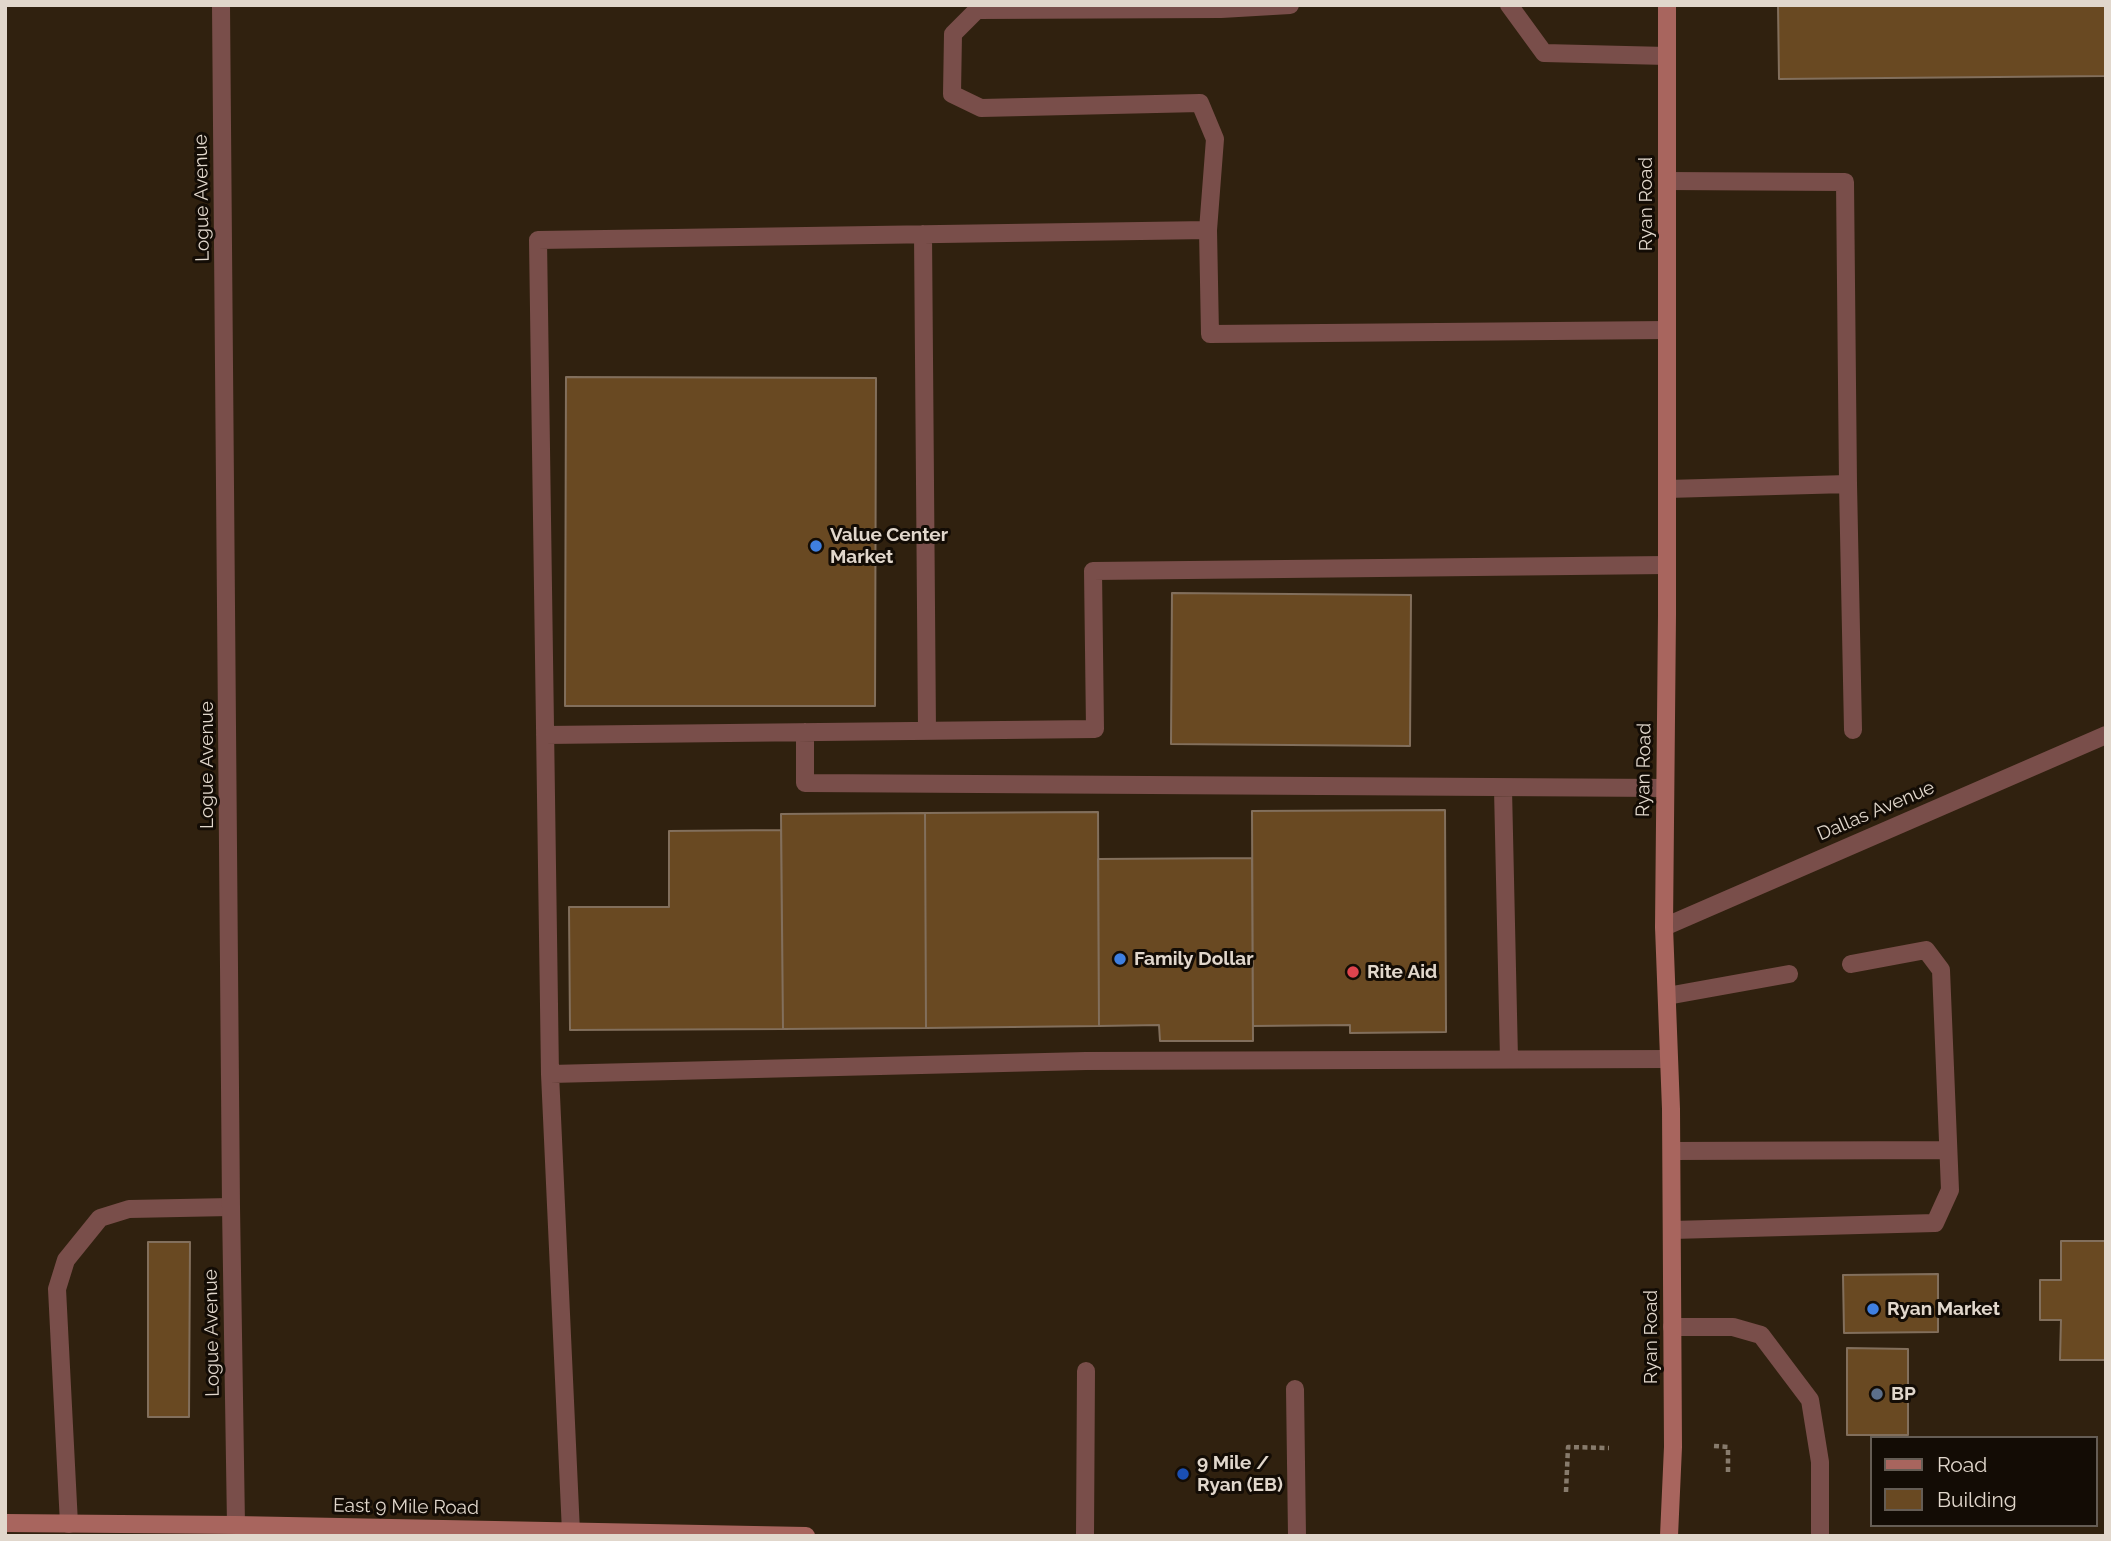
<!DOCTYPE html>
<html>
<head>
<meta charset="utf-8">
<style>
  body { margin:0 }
  #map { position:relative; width:2111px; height:1541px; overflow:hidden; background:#30210f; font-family:Raleway,sans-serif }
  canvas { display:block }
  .frame { position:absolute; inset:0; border:7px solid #e1d7cc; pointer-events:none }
  .legend { position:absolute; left:1870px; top:1436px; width:228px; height:91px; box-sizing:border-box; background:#130c05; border:2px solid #655d55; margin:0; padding:9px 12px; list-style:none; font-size:21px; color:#e1d7cc }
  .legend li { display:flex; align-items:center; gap:14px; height:35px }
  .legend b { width:35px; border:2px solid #655d55 }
</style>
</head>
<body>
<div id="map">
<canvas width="2111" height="1541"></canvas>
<div class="frame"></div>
<ul class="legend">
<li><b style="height:9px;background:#a8655e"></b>Road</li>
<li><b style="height:19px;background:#694922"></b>Building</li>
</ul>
</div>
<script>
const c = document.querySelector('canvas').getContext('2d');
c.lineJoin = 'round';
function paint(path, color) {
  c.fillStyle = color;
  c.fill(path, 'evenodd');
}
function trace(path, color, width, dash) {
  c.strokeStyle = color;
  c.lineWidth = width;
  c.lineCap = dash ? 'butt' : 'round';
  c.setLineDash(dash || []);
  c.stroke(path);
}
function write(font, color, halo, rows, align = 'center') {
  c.font = font + ' Raleway,sans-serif';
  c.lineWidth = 6;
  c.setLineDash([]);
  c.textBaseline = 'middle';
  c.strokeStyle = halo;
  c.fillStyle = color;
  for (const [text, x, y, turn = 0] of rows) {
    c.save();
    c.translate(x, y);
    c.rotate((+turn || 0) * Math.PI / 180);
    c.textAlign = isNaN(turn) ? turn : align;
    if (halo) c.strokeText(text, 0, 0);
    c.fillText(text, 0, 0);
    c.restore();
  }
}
const building = new Path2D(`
  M1778,5H2106V76L1779,79Z
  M566,377L876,378L875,706H565Z
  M1172,593L1411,595L1410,746L1171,744Z
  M1445,810L1446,1032L1350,1033V1025L1253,1026L1252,811Z
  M1098,812L1099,1026L926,1028L925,813Z
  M925,813L926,1028L783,1029L781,814Z
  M781,830L783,1029L570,1030L569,907H669V831Z
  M1252,858L1253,1041H1160L1159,1025L1099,1026L1098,859Z
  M2061,1241H2106V1360H2060L2061,1320H2040V1280H2061Z
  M148,1242H190L189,1417H148Z
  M1938,1274V1332L1844,1333L1843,1275Z
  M1847,1348L1908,1349V1435H1847Z`);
paint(building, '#694922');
trace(building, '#826f5c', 2);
trace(new Path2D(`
  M1714,1446L1728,1447V1474
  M1566,1492L1568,1447L1609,1448`), '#877b6c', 4.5, [5, 3.5]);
trace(new Path2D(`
  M1509,5L1544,53L1667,56
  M1667,181L1845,182L1848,484
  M1208,230L1215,139L1200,103L981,108L952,94L953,34L977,10L1221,9L1290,5
  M923,234L927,731
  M1667,489L1848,484L1853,730
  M805,732V783L1665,788
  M545,735L1095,729L1093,571L1667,565
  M1503,789L1509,1059
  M1667,996L1789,974
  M550,1074L1086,1061L1669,1059
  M1672,1151L1948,1150
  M1672,1230L1935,1223L1950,1190L1941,970L1926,950L1851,964
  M1672,1327H1733L1761,1335L1810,1400L1820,1462V1536
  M1295,1389L1297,1536
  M69,1524L57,1289L66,1260L100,1218L129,1209L231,1207
  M571,1532L550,1074L538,240L1208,230L1210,334L1667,330
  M1085,1536L1086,1371`), '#794e4a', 18);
trace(new Path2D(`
  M221,5L231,1207L236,1525
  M1664,927L2106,735`), '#794e4a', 18);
trace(new Path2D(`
  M1667,5V615L1664,927L1671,1109L1673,1447L1669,1536
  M5,1523L236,1525L806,1536`), '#a8655e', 18);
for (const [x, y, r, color] of [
  [816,546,7,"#3f7fe0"],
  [1120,959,7,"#3f7fe0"],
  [1353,972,7,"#e0444e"],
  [1873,1309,7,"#3f7fe0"],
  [1877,1394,7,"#5c6f8a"],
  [1183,1474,7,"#1a4fb4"]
]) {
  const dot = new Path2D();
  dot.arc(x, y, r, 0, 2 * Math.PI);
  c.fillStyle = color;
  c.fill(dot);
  trace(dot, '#130c05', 2.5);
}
write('19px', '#e1d7cc', '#130c05', [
  ["Logue Avenue",202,198,-91],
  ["Ryan Road",1646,204,-90],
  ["Logue Avenue",207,765,-90],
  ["Ryan Road",1644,770,-89],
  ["Dallas Avenue",1876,811,-23],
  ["Logue Avenue",212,1333,-91],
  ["Ryan Road",1651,1337,-90],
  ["East 9 Mile Road",406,1507,1]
]);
write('bold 19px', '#e1d7cc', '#130c05', [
  ["Value Center",830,535],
  ["Market",830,557],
  ["Family Dollar",1134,959],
  ["Rite Aid",1367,972],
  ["Ryan Market",1887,1309],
  ["BP",1891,1394],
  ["9 Mile /",1197,1463],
  ["Ryan (EB)",1197,1485]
], 'left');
</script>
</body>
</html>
